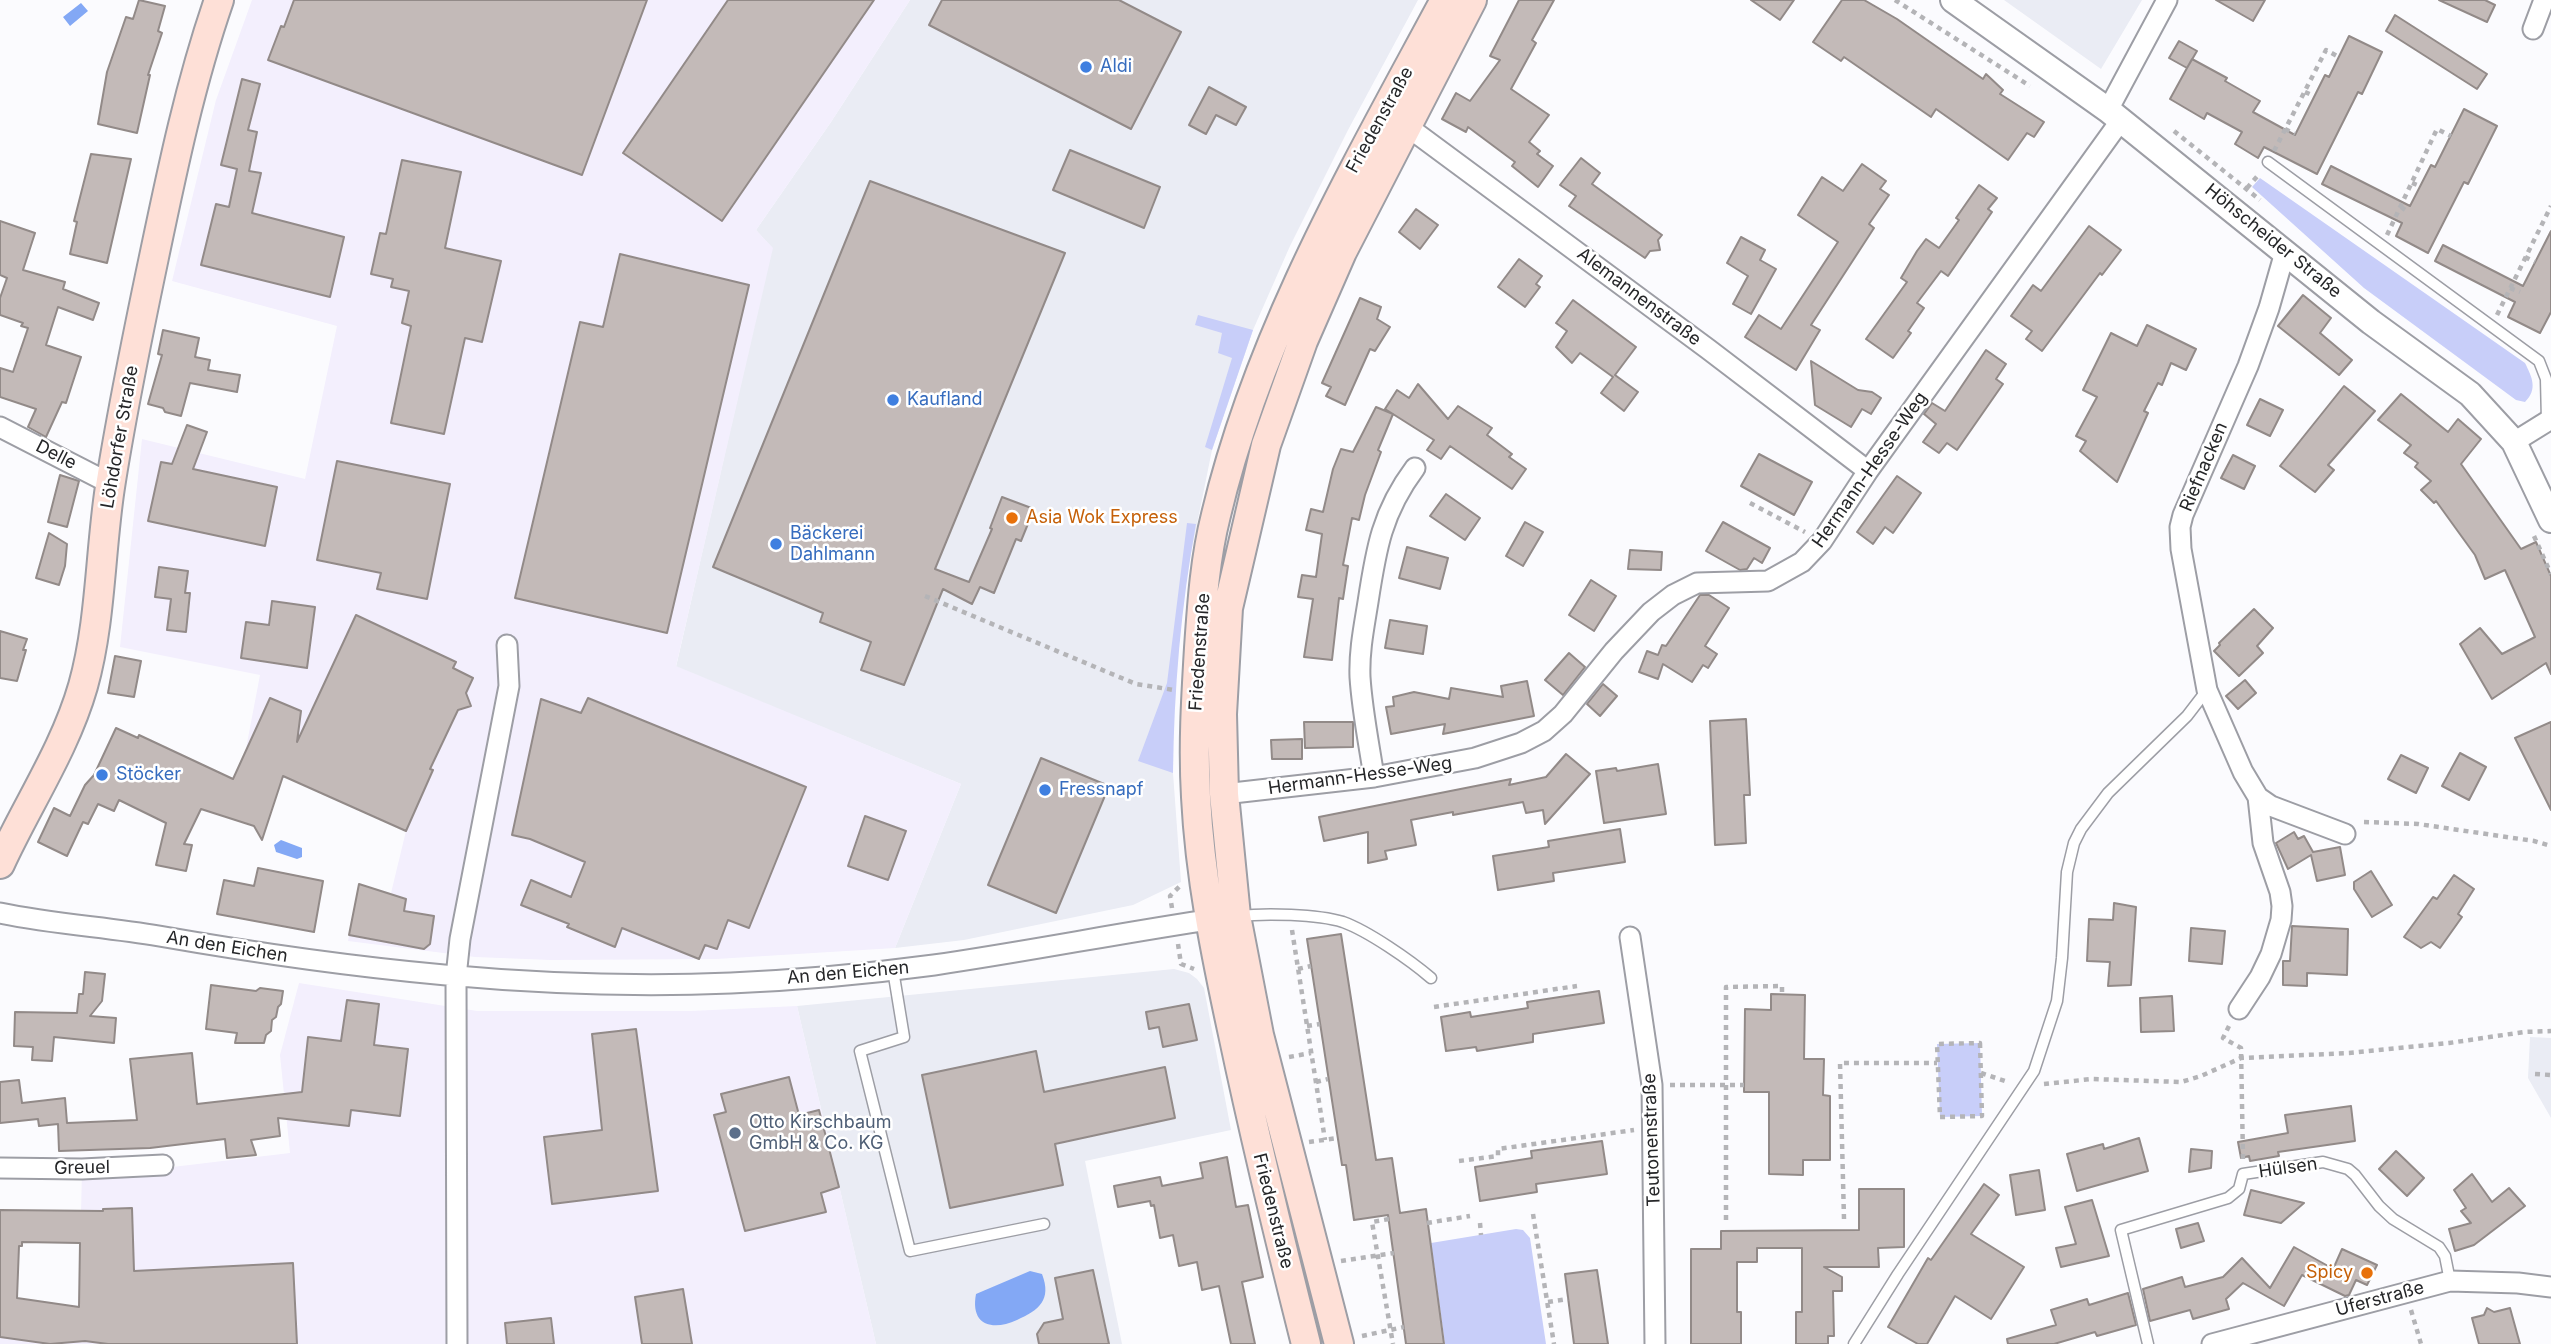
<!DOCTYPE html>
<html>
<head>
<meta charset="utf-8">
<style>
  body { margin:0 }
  canvas { display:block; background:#fbfbfe }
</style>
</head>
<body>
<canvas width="2551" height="1344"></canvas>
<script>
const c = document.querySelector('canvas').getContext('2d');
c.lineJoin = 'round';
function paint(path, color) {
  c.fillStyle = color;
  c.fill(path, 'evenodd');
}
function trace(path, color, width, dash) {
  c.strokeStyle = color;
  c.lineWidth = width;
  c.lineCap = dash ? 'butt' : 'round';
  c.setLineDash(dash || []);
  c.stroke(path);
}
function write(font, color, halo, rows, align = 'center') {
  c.font = font + ' Inter,sans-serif';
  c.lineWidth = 5;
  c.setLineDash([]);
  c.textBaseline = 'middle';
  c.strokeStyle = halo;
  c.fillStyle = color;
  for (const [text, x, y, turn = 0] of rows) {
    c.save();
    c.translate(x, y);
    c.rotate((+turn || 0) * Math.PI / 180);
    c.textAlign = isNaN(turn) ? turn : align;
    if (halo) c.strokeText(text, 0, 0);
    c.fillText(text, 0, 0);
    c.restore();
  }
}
paint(new Path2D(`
  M910,0H1418L1348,130L1290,246L1253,330L1212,450L1185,583L1174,690L1173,773L1181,882L1133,905L964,940L895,948L961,784L676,667L772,248L756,230L831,122Z
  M2004,0H2142L2101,69Z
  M1174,969L1189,973L1197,979L1204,988L1231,1130L1085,1161L1122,1344H876L797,1006Z
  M2530,1037L2551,1038V1118L2528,1078Z`), '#eaecf4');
paint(new Path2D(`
  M252,0H910L831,122L756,230L773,248L676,666L961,784L895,948L716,959L551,960L475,957L348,941L359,884L391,893L406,831L244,759L260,675L120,647L142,439L305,479L337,326L172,281L216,100Z
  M299,983L477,1011H691L797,1006L876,1344H0V1312L33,1301L79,1306L82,1169L164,1168L290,1153L280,1055Z`), '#f3effd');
paint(new Path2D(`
  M2260,178L2525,363C2532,377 2538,389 2525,402L2516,400L2364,288L2252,187Z
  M1198,315L1253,330L1212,450L1205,447L1232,358L1218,353L1222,333L1195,325Z
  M1187,523L1196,524C1181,606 1174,689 1173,773L1138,761L1167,683Z
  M1980,1043L1982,1116L1940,1117L1937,1044Z
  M1267,1123L1290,1215L1306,1246L1331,1344H1319L1285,1216Z
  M1516,1229L1523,1230L1530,1238L1546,1344H1445L1431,1243Z`), '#c8cef9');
paint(new Path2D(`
  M81,3L88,11L70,26L63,17Z
  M281,840L302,848V857L297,859L276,852L274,845Z
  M1030,1271L1042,1274C1052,1300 1039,1310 1017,1320C993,1331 970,1326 976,1294Z`), '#83a8f5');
const building = new Path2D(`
  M139,0L165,6L158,31L162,33L148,75H150L137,133L98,124L107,72L126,17L133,19Z
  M294,0H647L582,175L268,60L281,26L284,27Z
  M728,0H874L722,221L623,153Z
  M942,0H1119L1181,32L1131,129L929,25Z
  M1519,0H1554L1532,40L1536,43L1511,89L1549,115L1529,142L1540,151L1537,154L1553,166L1538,187L1512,166L1515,162L1468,127L1466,132L1442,119L1456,93L1470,101L1500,60L1490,56Z
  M1751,0H1794L1780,20Z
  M1842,0H1864L1897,19L1983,79L1986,74L2003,90L2000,94L2044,122L2034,137L2027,133L2008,160L1936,109L1931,117L1844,57L1841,61L1813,42Z
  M2216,0H2265L2253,21Z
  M2439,0H2485L2495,5L2487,22Z
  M2395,15L2487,74L2477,89L2386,31Z
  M2349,36L2382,52L2362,94L2358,92L2317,174L2264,147L2258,158L2235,144L2242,132L2207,113L2204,119L2170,99L2187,68L2169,58L2179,41L2197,51L2187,68L2192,59L2227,78L2225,81L2260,101L2253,112L2295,135L2325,75L2329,77Z
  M242,79L260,84L248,130L257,132L249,171L261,173L252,213L344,237L330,297L201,265L216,204L229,207L237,169L221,165Z
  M1209,87L1246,107L1236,125L1216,115L1206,134L1189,125Z
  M2464,109L2497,126L2468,184L2464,182L2428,253L2396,236L2402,223L2322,184L2331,166L2410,206L2431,165L2435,167Z
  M1070,150L1160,187L1144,228L1053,190Z
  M91,154L131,159L107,263L70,254L77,222L74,221Z
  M1581,158L1600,173L1592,184L1662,235L1658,240L1660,250L1650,251L1645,258L1569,206L1576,196L1560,185Z
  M402,160L461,172L445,248L501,261L482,342L465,338L444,434L391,423L411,326L402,323L409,291L391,287L393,279L371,274L380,233L386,234Z
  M1862,164L1886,181L1880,189L1889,195L1869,224L1874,228L1811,325L1820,330L1796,370L1745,337L1759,315L1781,329L1838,242L1798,215L1822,177L1843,191Z
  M870,181L1065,253L935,569L969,582L992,529L990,528L1002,497L1034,509L1021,541L1016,539L994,593L980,587L972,604L943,589L904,685L861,670L871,642L820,622L823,613L713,567Z
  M1979,185L1997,198L1988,209L1992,212L1948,276L1941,271L1917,303L1924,308L1908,331L1911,333L1893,358L1866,339L1907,282L1901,278L1917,251L1926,239L1939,248L1959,220L1956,218Z
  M1416,209L1438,225L1420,249L1399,232Z
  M0,221L35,233L23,270L65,282L63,289L99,303L93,320L58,307L46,345L81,357L66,403L62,402L46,437L28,427L36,409L0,397V368L13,372L28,328L21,326L23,323L0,315V298L7,278L0,275Z
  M2089,226L2121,250L2102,275L2100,273L2042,351L2026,339L2032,331L2011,316L2033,285L2041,291Z
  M2551,231V312L2540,333L2508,317L2515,302L2435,261L2443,245L2523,286Z
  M1741,237L1765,250L1760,260L1776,269L1751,314L1733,304L1748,276L1727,263Z
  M620,254L749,285L667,633L515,598L580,322L603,327Z
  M1519,259L1542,276L1536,284L1540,287L1525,307L1498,287Z
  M2303,295L2331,318L2320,333L2352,360L2339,375L2278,326Z
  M1360,298L1381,307L1377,319L1390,327L1375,351L1370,349L1345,405L1326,396L1331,387L1322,383Z
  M1573,300L1636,347L1615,375L1638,392L1624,411L1601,393L1613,377L1580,353L1572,363L1556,347L1567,331L1556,323Z
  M2147,325L2196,349L2186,370L2171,363L2162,385L2158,383L2144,411L2148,413L2117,482L2080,451L2086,441L2076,436L2097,397L2083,390L2111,333L2137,346Z
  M163,330L199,338L195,357L210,360L208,370L240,375L237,392L190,383L181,416L165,412L163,408L148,404L162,355L158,354Z
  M1986,350L2006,364L1996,379L2003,384L1957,450L1947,443L1939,453L1923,442L1936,424L1924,414L1932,403L1945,411Z
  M1811,361L1858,390L1872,392L1881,398L1871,414L1862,409L1851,427L1815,405Z
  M1418,384L1448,419L1458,406L1492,428L1487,435L1512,454L1509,457L1526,469L1512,489L1450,446L1441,459L1427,450L1434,440L1385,409L1397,390L1409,398Z
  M2344,386L2375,411L2328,465L2334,470L2315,492L2280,466Z
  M2401,394L2448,432L2458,419L2481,439L2461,464L2521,549L2536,542L2551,576V674L2546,663L2492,699L2460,644L2480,628L2502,654L2535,637L2505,570L2485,579L2475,555L2436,501L2434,503L2421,490L2431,481L2415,467L2418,463L2404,453L2411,445L2378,420Z
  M2260,399L2283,410L2270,436L2247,425Z
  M1376,407L1393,414L1378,450L1381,452L1365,495L1359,520L1352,518L1343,565L1348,566L1343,599L1339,598L1332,660L1304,657L1313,599L1298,597L1302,575L1316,577L1322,534L1306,530L1311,509L1323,512L1333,469L1341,449L1353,452Z
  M187,425L207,432L193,469L277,487L265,546L148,521L161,462L172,464Z
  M1759,454L1812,482L1794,515L1741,486Z
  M2233,455L2255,466L2244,489L2221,478Z
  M337,461L450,484L427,599L377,589L381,573L317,560Z
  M60,475L79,481L67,527L48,522Z
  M1897,476L1921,493L1893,533L1885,527L1873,544L1857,532Z
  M1446,494L1480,518L1465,540L1430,516Z
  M1525,522L1543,532L1523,566L1506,556Z
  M1723,522L1770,548L1762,563L1754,558L1747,569L1740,570L1706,551Z
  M49,533L67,544L65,566L59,585L36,578Z
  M1407,547L1448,558L1440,589L1399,578Z
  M1630,550L1662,552L1661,570L1628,569Z
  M159,567L188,571L185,593H190L186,632L167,630L171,599L155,597Z
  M1591,580L1616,596L1594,631L1569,615Z
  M1700,595H1709L1729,608L1705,646L1717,654L1708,668L1703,665L1692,682L1663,664L1658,679L1639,672L1647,651L1658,655L1662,645L1666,646Z
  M272,601L315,607L307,668L241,658L246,622L269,625Z
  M2254,609L2273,628L2257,646L2263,653L2239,676L2214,651L2220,645L2219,643Z
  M356,615L456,662L453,668L473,678L466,693L471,706L458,710L430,769L433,770L406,831L283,776L262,840L254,826L201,809L184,844L192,845L186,871L156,865L166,823L119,800L114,811L98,804L88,824L83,822L67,856L38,842L54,808L70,816L85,785L94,775L116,728L138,738L139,735L233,779L270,698L301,711L297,742Z
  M1390,620L1427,626L1423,654L1385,648Z
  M0,631L27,639L23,650H26L17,681L0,678Z
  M1569,653L1585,667L1563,695L1545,680Z
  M115,656L141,661L134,697L108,693Z
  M2245,680L2256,693L2238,709L2226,696Z
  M1527,681L1534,716L1443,734L1445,724L1391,734L1386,707L1394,706L1393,697L1414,692L1449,699L1451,688L1503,697L1501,686Z
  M1603,684L1617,696L1600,716L1587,704Z
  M588,698L806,787L749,928L728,920L717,949L705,945L699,959L622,928L615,947L567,927L569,924L521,905L531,880L571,897L585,862L530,839L512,835L541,699L581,713Z
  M1746,719L1750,795H1744L1746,843L1715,845L1710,721Z
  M1304,722H1353V747L1305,748Z
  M2551,722V810L2515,738Z
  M1302,739V759H1272L1271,740Z
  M2460,753L2486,767L2469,800L2442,786Z
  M1566,754L1590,774L1545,824L1543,810L1526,813L1523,802L1453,815V812L1411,820L1416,845L1385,851L1387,859L1368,863V832L1324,841L1319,817L1511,779L1509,785L1546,777Z
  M2401,755L2428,768L2416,793L2388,779Z
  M1041,758L1109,786L1056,913L988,885Z
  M1658,764L1666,814L1604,823L1596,771L1616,768L1617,771Z
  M865,816L906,831L888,880L848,866Z
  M1620,829L1625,862L1553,873L1554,881L1498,890L1493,856L1549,847L1548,841Z
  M2294,832L2298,839L2304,836L2313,852L2340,847L2345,875L2317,881L2311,855L2288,869L2276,843Z
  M258,868L323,881L314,932L217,914L224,880L254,886Z
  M2371,871L2392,905L2372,917L2354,889V882Z
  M2454,875L2474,889L2458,914L2462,917L2440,948L2431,942L2421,948L2404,937L2433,897L2437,899Z
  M359,884L406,899L404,911L434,916L430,944L424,949L349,935Z
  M2114,903L2136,907L2131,985L2108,986L2110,962L2087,961L2089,919L2113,920Z
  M2292,926L2348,929L2347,975L2307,973V986L2283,985V961H2290Z
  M2191,928L2225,931L2222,964L2189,961Z
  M1341,934L1376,1160L1392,1158L1400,1213L1426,1209L1444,1344H1406L1388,1215L1354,1220L1346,1165H1342L1307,939Z
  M85,972L105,974L102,1001L90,1016L116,1018L114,1043L54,1037L52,1061L32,1060L33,1047L14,1046L15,1012L77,1013L79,994H83Z
  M211,985L256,991L260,988L283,991L281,1004L278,1007L276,1017L272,1020L271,1031L266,1035L264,1043H235L237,1033L206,1029Z
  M1599,991L1604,1023L1533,1034V1042L1477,1051L1476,1047L1446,1051L1441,1017L1470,1012L1471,1017L1528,1008L1527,1002Z
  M1771,994L1805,995L1804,1059H1824L1823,1095L1830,1096V1160H1803V1175L1769,1174V1092H1744L1745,1009L1771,1010Z
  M2172,996L2174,1031L2141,1032L2140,998Z
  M347,1000L379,1004L374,1045L408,1049L400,1116L351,1110L349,1126L278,1118L280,1136L251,1140L256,1155L227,1158L225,1139L150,1148L59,1151L58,1124L39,1126L38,1119L0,1123V1082L19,1080L22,1103L65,1098L67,1123L137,1120L130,1059L192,1053L197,1104L302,1092L308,1037L341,1041Z
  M1189,1004L1197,1040L1163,1047L1159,1027L1149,1029L1146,1012Z
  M636,1029L658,1191L552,1204L544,1137L602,1130L592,1034Z
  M1036,1051L1044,1092L1165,1067L1175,1118L1055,1144L1063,1185L950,1208L922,1075Z
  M789,1077L799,1115L819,1110L839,1187L821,1193L826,1212L745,1231L714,1115L726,1112L721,1094Z
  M2351,1106L2355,1141L2278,1152L2279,1156L2250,1161L2249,1156L2241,1158L2238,1142L2288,1133L2285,1115Z
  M2139,1138L2148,1171L2077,1191L2067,1154L2103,1144L2104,1149Z
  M1602,1141L1607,1174L1536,1184L1537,1192L1480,1201L1475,1167L1532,1158L1531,1151Z
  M2191,1149L2212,1151L2211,1168L2189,1172Z
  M2396,1151L2424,1178L2407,1196L2379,1169Z
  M1227,1157L1236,1207L1248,1205L1263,1277L1242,1282L1255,1344H1231L1219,1286L1202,1290L1197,1262L1179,1266L1173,1235L1160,1238L1154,1205L1151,1206L1150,1201L1118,1207L1114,1186L1160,1177L1162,1186L1203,1178L1200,1163Z
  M2039,1170L2045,1210L2016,1215L2010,1175Z
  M2472,1174L2492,1202L2509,1188L2525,1206L2474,1245L2455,1251L2449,1229L2471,1223L2461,1211L2466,1208L2454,1190Z
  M1984,1184L1999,1195L1971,1234L2024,1267L1991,1319L1955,1296L1927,1344H1918L1888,1327L1928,1258L1931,1260Z
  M1859,1189H1904V1247L1878,1248L1879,1267H1824L1842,1277V1291H1833L1834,1336H1828V1344H1796V1312H1802V1248H1757V1262H1737V1312H1741V1344H1691V1249H1721V1231L1859,1230Z
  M2251,1190L2304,1203L2281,1223L2244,1215Z
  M2092,1200L2109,1256L2061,1267L2056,1248L2076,1244L2065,1207Z
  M132,1208L134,1271L293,1263L297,1344H108L85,1341L50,1344L0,1337V1210L103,1211V1209ZM22,1242L80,1243L79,1307L17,1298L19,1246H22Z
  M2198,1223L2204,1241L2181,1248L2176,1229Z
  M2294,1247L2328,1266L2334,1267L2342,1249L2377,1265L2367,1285L2356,1280L2349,1295L2345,1296L2302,1275L2284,1306L2243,1283L2226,1299L2229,1309L2193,1319L2190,1310L2150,1321L2143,1289L2182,1277L2185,1287L2223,1277L2242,1258L2270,1288Z
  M1093,1270L1109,1344H1039L1037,1334L1044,1323L1063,1319L1055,1278Z
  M1597,1270L1608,1344H1574L1565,1274Z
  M683,1289L692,1344H642L635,1297Z
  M2128,1293L2136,1325L2097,1336L2095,1332L2054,1344H2008L2007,1339L2056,1325L2051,1310L2087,1299L2089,1305Z
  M2487,1308L2494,1312L2510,1308L2520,1344H2479L2472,1318L2484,1315Z
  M551,1318L554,1344H507L505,1323Z`);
paint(building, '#c3bab8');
trace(building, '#928a88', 2);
const service = new Path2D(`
  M2268,162L2539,361L2546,379L2547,421
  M1239,916C1265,913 1317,914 1343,922C1368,931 1410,960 1431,978
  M893,970L904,1037L860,1051L910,1251L1044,1224
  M1854,1344L1898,1274L2034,1071L2057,1001L2062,958L2067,872L2074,843L2081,829L2108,793L2187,716L2207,690
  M2148,1344L2121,1230L2228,1198L2239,1189L2243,1174L2323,1162L2348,1169L2355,1175L2379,1206L2393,1219L2439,1247L2445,1256L2450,1281`);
const minor = new Path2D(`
  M2533,29L2544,0
  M2108,110L2167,0
  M1408,127L1708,349L1868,471
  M0,427L111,484
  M2514,442L2551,419
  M1374,777C1369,744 1362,710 1360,677C1359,651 1364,627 1368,602C1376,549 1382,512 1415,468
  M1224,794L1374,777L1475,758L1521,743L1544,731L1563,714L1614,651L1651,612L1673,595L1697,583L1768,581L1802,562L1822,541L1868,471L2121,120
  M2258,797L2271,806L2345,834
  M0,913C53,924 106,927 159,936C348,969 539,991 731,983C798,980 867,974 934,965C1030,951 1125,932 1221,918
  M1630,937L1652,1085L1655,1344
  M2239,1009L2260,977L2271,954L2281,920L2282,906L2280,892L2263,843L2258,797L2243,772L2207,690L2181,549L2180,527L2183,515L2248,366L2269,308L2285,252
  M0,1168L82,1169L163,1165
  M457,1344L456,977L460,939L509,686L507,645
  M2212,1344L2450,1281L2518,1283L2551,1287`);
const tertiary = new Path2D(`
  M1953,0L2108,110L2371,322L2470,394L2514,442L2551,520`);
const secondary = new Path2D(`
  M0,864C27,805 65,749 83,686C101,622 100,552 110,487C122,410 138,333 154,257C172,171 190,84 219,0
  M1306,1344C1280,1241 1255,1138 1233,1034C1216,956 1200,877 1196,797C1193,747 1196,698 1199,648C1202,604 1205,558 1216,515C1260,330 1356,166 1445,0
  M1339,1344L1259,1035L1236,916L1224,794L1222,714L1228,608L1266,445L1303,341L1342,252L1472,0`);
trace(service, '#9d9ea5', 13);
trace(minor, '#9d9ea5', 23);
trace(tertiary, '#9d9ea5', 28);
trace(secondary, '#9d9ea5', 32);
trace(new Path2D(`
  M1895,0L2030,86
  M2305,92L2314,96
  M2285,129L2295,134
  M2174,131L2260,200
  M2274,151L2326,50L2339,57
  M2412,183L2420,186
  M2247,188L2260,173
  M2401,207L2408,212
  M2387,235L2437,129L2451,136
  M2525,257L2535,262
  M2510,288L2520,292
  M2497,315L2551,206
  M1750,503L1805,532
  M2534,536L2551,574
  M925,596L1136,684L1174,690
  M2364,822L2418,824L2534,841L2551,846
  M1172,908L1170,896L1180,886
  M1292,930L1325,1140
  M1178,944L1181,964L1194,969
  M1298,969L1311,966
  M1434,1007L1577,986
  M1307,1026L1320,1024
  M2229,1026L2223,1038L2241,1048L2243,1159
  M1980,1043L1982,1116L1940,1117L1937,1044Z
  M1289,1057L1311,1053
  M1981,1073L2008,1082
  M2535,1074L2551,1075
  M1316,1082L1328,1079
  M2044,1084L2092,1079L2181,1082L2201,1076L2241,1058L2349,1053L2449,1043L2524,1032L2551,1031
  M1670,1085H1744
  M1309,1142L1338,1138
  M1459,1161L1498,1156V1149L1634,1130
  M1533,1214L1554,1344
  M1389,1219L1372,1222L1393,1344
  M1844,1219L1840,1063H1937
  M1726,1220V987L1782,986V994
  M1427,1223L1470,1216
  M1480,1223L1481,1235
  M1341,1261L1394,1253
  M1548,1302L1568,1299
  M2411,1310L2421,1344
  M1362,1336L1404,1327`), '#b4b4b7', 4.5, [5, 5]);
trace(service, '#fff', 10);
trace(minor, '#fff', 19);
trace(tertiary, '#fff', 24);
trace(secondary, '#fee0d7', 28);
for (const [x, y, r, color] of [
  [1086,67,7,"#3f7fe0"],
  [893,400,7,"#3f7fe0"],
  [1012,518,7,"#e8710a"],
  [776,544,7,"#3f7fe0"],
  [102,775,7,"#3f7fe0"],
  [1045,790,7,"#3f7fe0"],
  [735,1133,7,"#5c6f8a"],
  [2367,1273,7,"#e8710a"]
]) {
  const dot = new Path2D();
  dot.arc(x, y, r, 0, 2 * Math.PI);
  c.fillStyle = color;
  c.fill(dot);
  trace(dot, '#fff', 2.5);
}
write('18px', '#366cbe', '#fff', [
  ["Aldi",1100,67],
  ["Kaufland",907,400],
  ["Bäckerei",790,534],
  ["Dahlmann",790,555],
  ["Stöcker",116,775],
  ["Fressnapf",1059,790]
], 'left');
write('18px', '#252628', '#fff', [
  ["Friedenstraße",1380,120,-61],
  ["Höhscheider Straße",2273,241,39],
  ["Alemannenstraße",1639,297,37],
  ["Löhdorfer Straße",120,437,-80],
  ["Delle",56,455,27],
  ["Riefnacken",2204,467,-67],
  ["Hermann-Hesse-Weg",1870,470,-55],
  ["Friedenstraße",1200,652,-86],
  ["Hermann-Hesse-Weg",1360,776,-8],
  ["An den Eichen",227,947,9],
  ["An den Eichen",848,973,-5],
  ["Teutonenstraße",1652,1140,-92],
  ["Greuel",82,1168,-1],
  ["Hülsen",2288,1168,-8],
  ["Friedenstraße",1273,1211,76],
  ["Uferstraße",2380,1299,-15]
]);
write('18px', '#c56008', '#fff', [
  ["Asia Wok Express",1026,518],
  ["Spicy",2353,1273,"right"]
], 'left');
write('18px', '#4e5e75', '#fff', [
  ["Otto Kirschbaum",749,1123],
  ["GmbH & Co. KG",749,1144]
], 'left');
</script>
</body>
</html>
